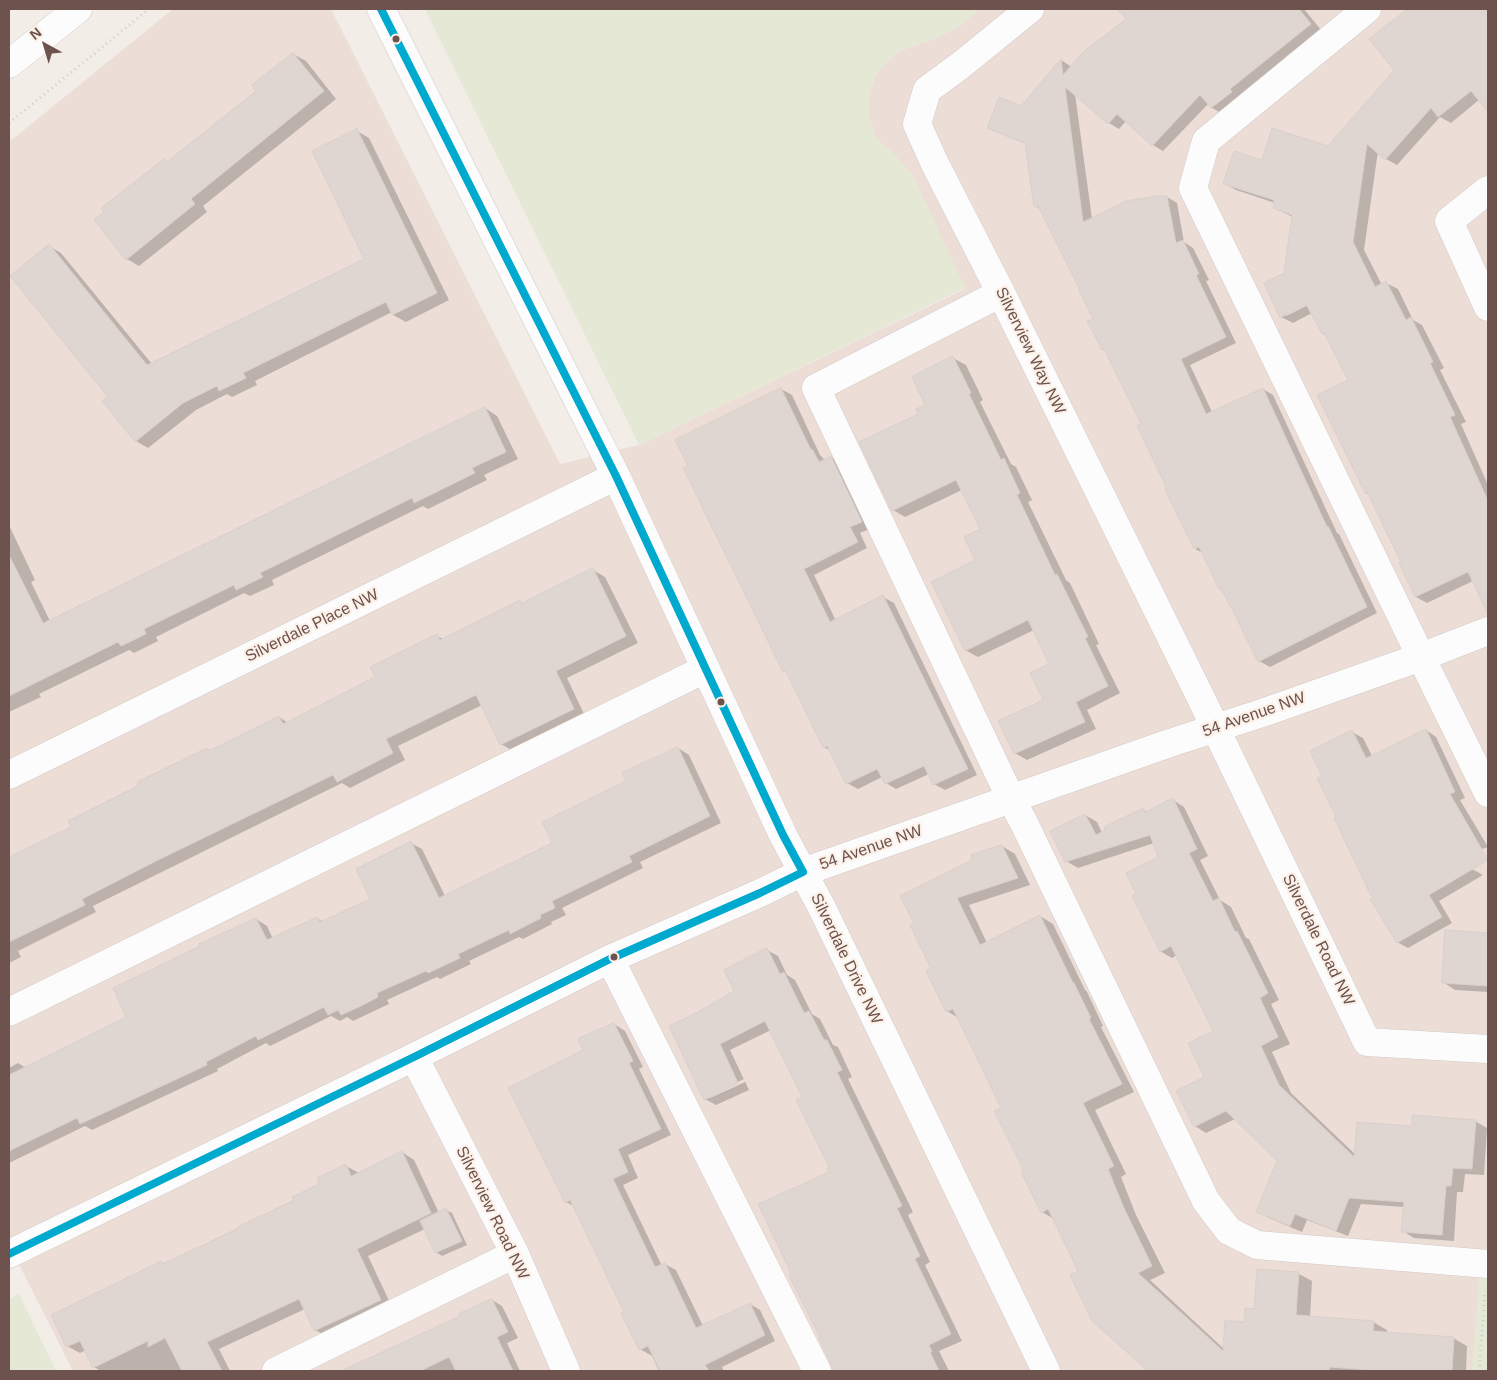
<!DOCTYPE html>
<html>
<head>
<meta charset="utf-8">
<style>
  body { margin:0 }
  #map { position:relative; width:1497px; height:1380px; overflow:hidden; background:#f3ede8; font-family:Arial,sans-serif }
  canvas { display:block }
  .frame { position:absolute; inset:0; border:10px solid #6d524d; pointer-events:none }
  .north { position:absolute; left:20px; top:20px; width:50px; height:50px; -webkit-text-stroke:4px #fcf1e9; paint-order:stroke; rotate:321deg; font-size:14px; font-weight:700; line-height:20px; text-align:center; color:#6d524d }
  .north::after { content:''; display:block; margin:auto; width:18px; height:22px; background:#6d524d; clip-path:polygon(50% 0,100% 100%,50% 72%,0 100%) }
</style>
</head>
<body>
<div id="map">
<canvas width="1497" height="1380"></canvas>
<div class="frame"></div>
<div class="north">N</div>
</div>
<script>
const c = document.querySelector('canvas').getContext('2d');
c.lineJoin = 'round';
function paint(path, color) {
  c.fillStyle = color;
  c.fill(path, 'evenodd');
}
function trace(path, color, width, dash) {
  c.strokeStyle = color;
  c.lineWidth = width;
  c.lineCap = dash ? 'butt' : 'round';
  c.setLineDash(dash || []);
  c.stroke(path);
}
function write(font, color, halo, rows, align = 'center') {
  c.font = font + ' Arial,sans-serif';
  c.lineWidth = 4.5;
  c.setLineDash([]);
  c.textBaseline = 'middle';
  c.strokeStyle = halo;
  c.fillStyle = color;
  for (const [text, x, y, turn = 0] of rows) {
    c.save();
    c.translate(x, y);
    c.rotate((+turn || 0) * Math.PI / 180);
    c.textAlign = isNaN(turn) ? turn : align;
    if (halo) c.strokeText(text, 0, 0);
    c.fillText(text, 0, 0);
    c.restore();
  }
}
paint(new Path2D(`
  M173,9H331L560,464L639,445L965,289L895,155L877,140L869,118V94L875,76L887,62L902,50L938,37L956,28L980,9H1488V1371H73L9,1245V142Z`), '#ecded6');
paint(new Path2D(`
  M425,9H980L956,28L938,37L901,50L887,62L875,76L869,94V118L877,139L895,155L913,175L965,288L639,445Z
  M1479,1277L1488,1278V1371H1472Z
  M19,1294L56,1371H9V1299Z`), '#e4e8d4');
paint(new Path2D(`
  M1131,9H1304L1321,30L1223,114L1212,108L1209,103L1163,151L1153,145L1126,121L1119,129L1109,123L1075,94L1092,219L1167,197L1177,203L1184,242L1193,248L1209,280L1206,281L1236,343L1190,365L1212,412L1263,389L1273,395L1337,533L1339,534L1377,613L1270,667L1259,661L1223,590L1220,589L1203,553L1195,549L1167,491L1169,490L1142,424L1107,352L1102,349L1094,320L1082,291L1042,210L1035,206L1026,144L999,133L989,127L1021,107L1061,60L1072,67L1127,19L1124,15Z
  M1413,9H1488V106L1480,99L1451,123L1440,117L1397,165L1386,159L1378,151L1364,250L1382,285L1386,283L1398,289L1413,320L1422,325L1444,368L1440,370L1466,422L1461,424L1488,485V583L1484,585L1475,580L1427,603L1416,597L1403,563L1370,495L1366,493L1319,395L1349,380L1327,336L1323,334L1312,313L1293,323L1281,317L1293,217L1274,208L1275,203L1236,190L1225,184L1263,161L1328,148L1396,70L1402,17ZM1311,301L1312,303L1286,316V313Z
  M293,54L306,61L336,99L203,206L207,212L139,266L127,259L168,163L258,91Z
  M357,131L369,138L449,300L406,322L393,315L392,312L255,381L257,385L232,397L227,394L196,410L148,448L136,441L110,397L49,246L61,253L152,364L366,259Z
  M953,358L966,365L983,400L980,402L1011,464L1016,467L1032,500L1028,502L1066,580L1070,583L1099,644L1096,645L1120,693L1087,710L1096,729L1027,760L1015,753L1045,701L1051,665L1034,630L978,657L965,650L981,530L962,490L905,517L893,510L920,415L926,406Z
  M781,389L792,395L820,455L825,460L831,457L841,463L872,528L860,533L867,548L814,575L836,621L883,597L894,603L977,775L945,790L934,784L929,774L896,789L886,783L882,777L858,789L847,783L831,751L824,747L788,673L784,671L689,466Z
  M485,408L497,416L518,459L484,475L487,480L428,509L423,506L380,527L272,580L274,585L250,596L244,593L156,637L158,641L134,653L129,650L39,694L41,697L9,712V525L35,580L31,582L50,621Z
  M593,570L605,577L638,643L567,678L585,716L513,751L501,744L482,705L398,746L405,760L350,788L342,783L93,906L96,912L18,951L21,957L9,963V859L73,827L141,786L207,749L211,751L279,717L288,723L377,678L437,636L443,639L520,602L523,604Z
  M1426,730L1436,737L1465,798L1460,800L1488,847L1425,869L1474,870L1483,875L1439,901L1452,923L1408,948L1397,942L1374,898L1338,818L1323,776L1352,732L1363,738L1372,756Z
  M678,748L689,755L721,823L640,862L643,868L562,908L566,915L551,922L552,924L523,939L519,937L469,961L471,964L440,979L437,977L387,1000L389,1004L372,1012L353,1021L347,1017L340,1021L331,1016L270,1046L266,1043L217,1069L218,1071L92,1130L85,1126L9,1163V1068L18,1063L26,1068L128,1018L256,919L267,926L273,939L317,918L323,922L372,899L411,843L422,849L445,896L554,843L628,782Z
  M1173,800L1184,807L1208,856L1200,860L1220,900L1231,907L1246,938L1249,939L1279,1000L1271,1004L1290,1044L1272,1052L1291,1093L1356,1155L1413,1128L1475,1121L1487,1128L1484,1175L1465,1174L1463,1192H1457L1454,1241L1414,1238L1403,1231L1404,1207L1361,1204L1348,1236L1307,1220L1302,1232L1269,1218L1258,1212L1279,1160L1235,1119L1206,1133L1195,1126L1206,1078L1214,1031L1177,955L1172,958L1160,951L1137,894L1160,857L1154,843L1078,868L1066,861L1085,815L1097,822L1102,833L1143,809L1147,812Z
  M1002,846L1015,854L1030,885L969,905L987,943L1040,916L1053,924L1085,990L1087,992L1103,1026L1101,1027L1134,1092L1095,1110L1126,1174L1121,1177L1136,1215L1165,1273L1150,1280L1224,1349L1255,1311L1299,1274L1312,1281L1310,1318L1373,1322L1387,1330V1333L1453,1338L1467,1346L1466,1371H1222L1224,1354L1208,1371H1144L1147,1369L1079,1272L1054,1219L1042,1212L1003,1108L960,1019L947,1011L933,969L911,926Z
  M1447,931L1488,934V992L1455,990L1443,982Z
  M767,950L778,956L787,975L795,980L812,1014L820,1019L833,1045L838,1047L852,1077L848,1079L913,1212L908,1215L930,1262L925,1265L962,1341L939,1351L949,1371L835,1370L831,1168L804,1097L771,1030L730,1050L749,1090L716,1105L705,1099L699,1013L736,991ZM744,1079L745,1082L710,1098V1095Z
  M614,1024L625,1031L643,1067L639,1069L671,1135L628,1155L638,1178L623,1185L662,1266L665,1264L676,1270L703,1326L750,1304L760,1310L775,1341L722,1367L724,1371H659L652,1356L640,1349L626,1312L575,1207L566,1202L585,1051Z
  M402,1152L414,1160L439,1213L446,1210L452,1213L467,1245L442,1256L436,1252L425,1229L368,1256L392,1307L328,1337L315,1330L305,1309L219,1349L230,1371H101L94,1367L86,1350L80,1353L67,1346L161,1262L165,1264L295,1200L321,1184L346,1166L359,1173Z
  M492,1300L502,1306L518,1338L507,1343L520,1371H343L462,1317Z`), '#0003');
const building = new Path2D(`
  M1117,9H1299L1311,24L1230,89L1232,92L1211,108L1200,95L1152,146L1117,114L1108,124L1065,87L1083,222L1126,201L1156,196H1167L1176,243L1183,240L1199,274L1196,275L1226,337L1181,359L1206,414L1263,388L1327,527L1328,526L1367,607L1258,662L1232,609L1221,589H1219L1199,547L1194,549L1165,490L1167,489L1137,426L1141,424L1104,349L1102,350L1087,321L1093,319L1079,291L1080,290L1038,206L1034,207L1025,143L987,128L999,97L1021,106L1061,59L1063,75L1083,52L1126,19Z
  M1408,9H1488V112L1471,91L1438,117L1431,108L1385,160L1367,144L1353,242L1375,287L1386,281L1406,320L1411,317L1433,362L1430,363L1455,415L1450,417L1488,501V614L1468,572L1415,597L1399,563L1401,562L1367,492L1365,493L1317,395L1348,380L1324,333L1322,334L1306,304L1280,318L1264,283L1284,273L1292,215L1273,208L1274,200L1223,184L1234,151L1262,160L1272,128L1328,146L1394,70L1369,39Z
  M293,53L324,91L191,199L195,204L126,260L94,220L104,212L101,208L164,159L167,162L256,91L252,85Z
  M357,129L437,293L392,315L386,302L243,373L246,378L219,391L217,386L183,403L135,442L102,401L108,397L10,276L49,244L147,365L364,259L312,151Z
  M953,356L971,393L969,394L1001,460L1004,458L1020,493L1017,495L1055,575L1057,574L1088,637L1085,638L1108,686L1076,702L1085,722L1014,754L998,721L1043,700L1030,673L1049,664L1028,620L965,651L931,582L975,560L964,537L980,529L956,480L892,511L859,442L918,414L916,409L925,405L912,377Z
  M781,388L811,450L812,449L819,462L831,456L862,522L850,527L858,542L804,569L830,622L883,595L968,769L933,785L924,766L885,784L877,769L846,784L827,746L823,748L786,671L783,672L683,468L688,466L675,440Z
  M485,407L506,452L472,468L475,473L414,503L412,498L260,573L263,577L236,590L234,585L144,629L146,634L121,646L118,642L9,696V555L43,623Z
  M593,568L626,636L556,671L574,709L500,745L476,695L386,739L393,753L337,782L333,775L158,860L82,899L85,905L9,942V857L71,827L68,821L139,785L137,782L207,748L209,751L279,716L283,724L375,677L370,667L437,634L440,640L520,600L521,603Z
  M1426,729L1455,792L1450,794L1488,860L1429,895L1442,917L1397,943L1370,899L1372,898L1334,818L1336,817L1317,778L1322,776L1310,751L1352,730L1366,758Z
  M678,747L710,816L629,856L632,862L552,901L555,908L540,915L541,918L510,934L509,930L458,954L460,958L428,973L426,971L377,993L378,997L361,1006L341,1015L338,1010L328,1015L324,1007L258,1040L256,1036L206,1062L207,1065L80,1124L77,1118L9,1151V1075L126,1017L113,988L200,946L199,944L256,918L267,940L317,917L320,922L370,899L356,869L411,841L439,898L552,843L542,822L626,781L622,773Z
  M1173,798L1197,849L1189,853L1213,901L1219,898L1235,932L1237,931L1268,993L1260,998L1278,1037L1261,1046L1279,1085L1354,1157L1357,1122L1412,1126V1115L1476,1120L1472,1169L1453,1168L1451,1186H1446L1442,1235L1401,1232L1404,1202L1349,1198L1336,1231L1295,1214L1290,1226L1256,1212L1277,1161L1226,1111L1194,1127L1176,1091L1204,1077L1188,1043L1213,1031L1171,946L1160,952L1132,896L1136,894L1126,873L1158,857L1150,835L1065,862L1050,831L1085,814L1096,835L1105,830L1104,827L1143,808L1145,812Z
  M1002,845L1018,878L957,898L980,945L1040,915L1073,983H1074L1091,1018L1089,1019L1122,1084L1083,1103L1114,1166L1108,1169L1123,1206L1152,1266L1138,1273L1223,1351L1225,1320L1244,1322L1245,1308L1254,1309L1257,1269L1299,1272L1296,1315L1374,1321L1373,1331L1454,1337L1452,1371H1383L1330,1367L1329,1371H1148L1092,1321L1070,1275L1078,1271L1048,1209L1041,1213L1021,1172L1024,1171L994,1111L1001,1108L953,1009L946,1012L926,971L931,969L910,925L914,923L900,896L972,860L971,855Z
  M1445,930L1488,933V986L1442,983Z
  M767,948L780,974L784,972L804,1013L809,1011L824,1040H827L842,1070L837,1072L902,1206L897,1208L920,1256L915,1259L951,1334L929,1345L932,1352H930L939,1371H834L819,1338L820,1337L790,1278V1271L758,1204L829,1172L827,1168L829,1167L796,1100L802,1097L765,1021L720,1044L738,1083L704,1100L669,1026L698,1012L734,991L724,970Z
  M614,1023L633,1061L629,1063L661,1129L618,1149L628,1172L613,1179L655,1267L665,1263L696,1328L750,1303L765,1335L705,1365L709,1371H660L648,1346L639,1350L621,1313L624,1312L570,1200L565,1203L508,1088L583,1050L578,1039Z
  M402,1151L431,1213L357,1249L381,1300L314,1331L299,1299L207,1342L222,1371H182L165,1338L148,1347V1341L93,1368L80,1341L66,1347L51,1315L161,1261L163,1264L239,1228L238,1227L294,1200L292,1197L319,1184L317,1178L346,1164L351,1176Z
  M446,1208L462,1241L435,1253L420,1221Z
  M492,1299L508,1332L497,1337L513,1371H456L449,1357L420,1371H341L460,1316L459,1314Z`);
paint(building, '#dfd5d1');
trace(building, '#dbd0cb', 1);
const minor = new Path2D(`
  M381,9L616,476L783,835L822,908L1046,1371
  M1030,9L961,65L927,90L917,124L935,164L1001,293L1198,692L1367,1042L1488,1049
  M1367,9L1206,141L1193,188L1421,657L1488,793
  M9,64L78,9
  M1488,190L1449,221L1488,307
  M1001,293L816,388L1011,799L1024,823L1206,1201L1229,1231L1257,1245L1488,1264
  M9,775L616,476
  M610,959L817,1371
  M9,1012L705,669
  M414,1057L515,1254L566,1371
  M9,1254L414,1057L610,959L760,893L803,872L1167,744L1265,712L1421,657L1488,631
  M276,1371L515,1254`);
trace(minor, '#d2cac7', 29);
trace(new Path2D(`
  M9,123L149,9
  M1479,1371L1485,1293`), '#d4ccca', 3, [1, 4]);
trace(minor, '#fdfcfc', 28);
trace(new Path2D(`
  M381,9L616,476L783,835L803,872
  M9,1254L414,1057L610,959L760,893L803,872`), '#00a9ce', 8);
for (const [x, y, r, color] of [
  [396,39,4.5,"#6d524d"],
  [721,702,4.5,"#6d524d"],
  [614,957,4.5,"#6d524d"]
]) {
  const dot = new Path2D();
  dot.arc(x, y, r, 0, 2 * Math.PI);
  c.fillStyle = color;
  c.fill(dot);
  trace(dot, '#fcf1e9', 2);
}
write('16px', '#6d524d', '#fcf1e9', [
  ["Silverview Way NW",1030,351,64],
  ["Silverdale Place NW",312,626,-26],
  ["54 Avenue NW",1254,715,-19],
  ["54 Avenue NW",871,848,-19],
  ["Silverdale Road NW",1318,940,64],
  ["Silverdale Drive NW",846,959,64],
  ["Silverview Road NW",492,1213,64]
]);
</script>
</body>
</html>
